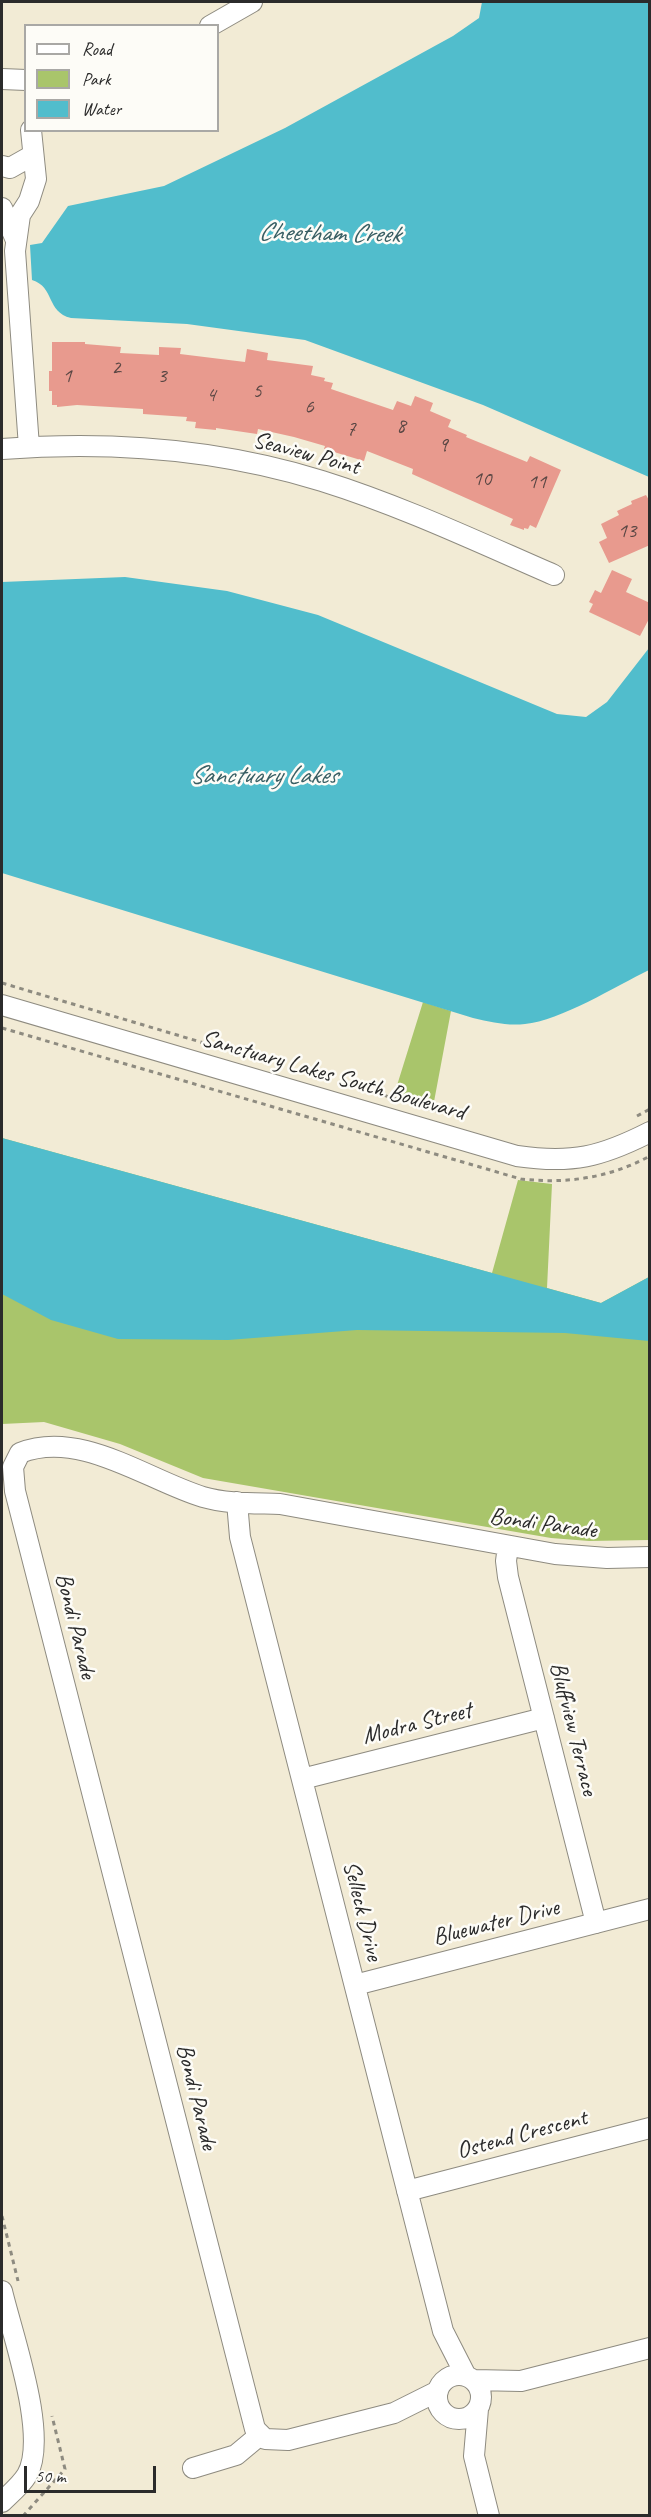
<!DOCTYPE html>
<html>
<head>
<meta charset="utf-8">
<style>
  body { margin:0 }
  #map { position:relative; width:651px; height:2517px; overflow:hidden; background:#f2ebd5; font-family:Caveat,sans-serif }
  canvas { display:block }
  .frame { position:absolute; inset:0; border:3px solid #2b2b2b; pointer-events:none }
  .legend { position:absolute; left:24px; top:24px; width:195px; height:108px; box-sizing:border-box; background:#fdfcf7; border:2px solid #a9a8a5; margin:0; padding:8px 10px; list-style:none; font-size:18px; color:#2b2b2b }
  .legend li { display:flex; align-items:center; gap:12px; height:30px }
  .legend b { width:30px; border:2px solid #a9a8a5 }
  .scale { position:absolute; left:24px; top:2466px; width:132px; height:27px; box-sizing:border-box; border:3px solid #2b2b2b; border-top:0; padding-left:8px; font-size:18px; line-height:21px; white-space:nowrap; color:#2b2b2b; -webkit-text-stroke:4px #fdfcf7; paint-order:stroke }
</style>
</head>
<body>
<div id="map">
<canvas width="651" height="2517"></canvas>
<div class="frame"></div>
<ul class="legend">
<li><b style="height:8px;background:#fff"></b>Road</li>
<li><b style="height:16px;background:#a9c56b"></b>Park</li>
<li><b style="height:16px;background:#51bdcc"></b>Water</li>
</ul>
<div class="scale">50 m</div>
</div>
<script>
const c = document.querySelector('canvas').getContext('2d');
c.lineJoin = 'round';
function paint(path, color) {
  c.fillStyle = color;
  c.fill(path, 'evenodd');
}
function trace(path, color, width, dash) {
  c.strokeStyle = color;
  c.lineWidth = width;
  c.lineCap = dash ? 'butt' : 'round';
  c.setLineDash(dash || []);
  c.stroke(path);
}
function write(font, color, halo, rows, align = 'center') {
  c.font = font + ' Caveat,sans-serif';
  c.lineWidth = 5;
  c.setLineDash([]);
  c.textBaseline = 'middle';
  c.strokeStyle = halo;
  c.fillStyle = color;
  for (const [text, x, y, turn = 0] of rows) {
    c.save();
    c.translate(x, y);
    c.rotate((+turn || 0) * Math.PI / 180);
    c.textAlign = isNaN(turn) ? turn : align;
    if (halo) c.strokeText(text, 0, 0);
    c.fillText(text, 0, 0);
    c.restore();
  }
}
paint(new Path2D(`
  M423,1002L451,1011L433,1107L394,1095Z
  M2,1138L492,1273L518,1180L552,1184L547,1288L601,1303L649,1277V1540L589,1541L551,1538L203,1478L120,1444L44,1422L2,1424Z`), '#a9c56b');
paint(new Path2D(`
  M482,2H649V477L483,405L305,340L187,324L71,318C46,312 55,287 32,280L30,245L42,243L68,206L164,186L285,128L453,36L479,18Z
  M125,577L227,591L318,615L557,714L586,717L607,702L649,648V970C616,986 560,1021 525,1024C507,1026 491,1022 473,1018L2,873V582Z
  M2,1138L601,1303L649,1277V1341L565,1333L357,1330L228,1340L118,1339L51,1320L2,1294Z`), '#51bdcc');
paint(new Path2D(`
  M52,342H85V344L121,347L120,353L159,355V347L181,348L180,354L245,362L247,349L268,353L267,360L313,366L311,375L325,378L324,381L333,383L331,389L393,410L397,401L411,406L415,396L433,403L430,411L451,420L448,427L467,435L466,437L527,462L530,456L561,470L536,528L530,525L528,529L524,528V530L510,525L513,519L412,474L413,469L367,451L364,461L324,449L325,446L294,437L258,429L257,434L216,428V430L195,428L196,422L186,421L187,417L143,414V409L77,405L57,407V405H52V391H49V371H52Z
  M646,495L650,502V545L609,563L599,542L607,538L601,524L619,515L617,511L632,504L631,501Z
  M612,570L632,579L626,592L650,603V617L640,636L589,612L593,604L589,602L595,590L601,593Z`), '#e89a8e');
const minor = new Path2D(`
  M210,26L252,2
  M2,79L26,80
  M2,166L10,168L33,155
  M2,208L15,238
  M29,447L15,251L20,215L29,201L36,179L31,130
  M2,449C108,441 219,449 322,481C402,506 478,542 554,575
  M2,1005L517,1156C572,1164 601,1157 650,1132
  M237,1502L240,1537L443,2331L466,2376
  M508,1546L506,1561L508,1577L596,1923
  M302,1779L544,1718
  M355,1985L650,1909
  M407,2191L650,2128
  M2,2291C12,2334 49,2436 27,2475C21,2485 10,2494 2,2502
  M437 2397a22 22 0 1 1 44 0a22 22 0 1 1-44 0Z
  M474,2380L521,2381L650,2348
  M438,2391L394,2413L288,2440L265,2439L255,2429L15,1491L13,1467L20,1453C80,1429 147,1480 203,1497C227,1504 255,1503 280,1504L555,1554L607,1558L650,1557
  M478,2409L474,2456L489,2516
  M193,2468L236,2455L260,2435`);
trace(minor, '#8e8b80', 22);
trace(new Path2D(`
  M2,983L204,1043
  M2,1028L521,1179C567,1184 609,1178 650,1156
  M366,1090L440,1112
  M637,1116L650,1109
  M2,2216L18,2281
  M23,2516L65,2469L52,2416`), '#8e8b80', 3, [4.5, 4.5]);
trace(minor, '#fff', 20);
write('21px', '#5a4744', null, [
  ["2",116,368],
  ["1",67,376],
  ["3",162,376],
  ["5",257,391],
  ["4",211,395],
  ["6",309,407],
  ["8",401,426],
  ["7",351,429],
  ["9",443,445],
  ["10",482,479],
  ["11",537,482],
  ["13",627,531]
]);
write('24px', '#2b2b2b', '#fdfcf7', [
  ["Seaview Point",306,454,15],
  ["Sanctuary Lakes South Boulevard",333,1076,16],
  ["Bondi Parade",543,1524,8],
  ["Bondi Parade",75,1626,76],
  ["Modra Street",417,1724,-14],
  ["Bluffview Terrace",573,1729,76],
  ["Selleck Drive",362,1911,76],
  ["Bluewater Drive",496,1923,-14],
  ["Bondi Parade",196,2097,76],
  ["Ostend Crescent",522,2135,-15]
]);
write('italic 26px', '#385e63', '#fdfcf7', [
  ["Cheetham Creek",329,234,1],
  ["Sanctuary Lakes",263,776]
]);
</script>
</body>
</html>
